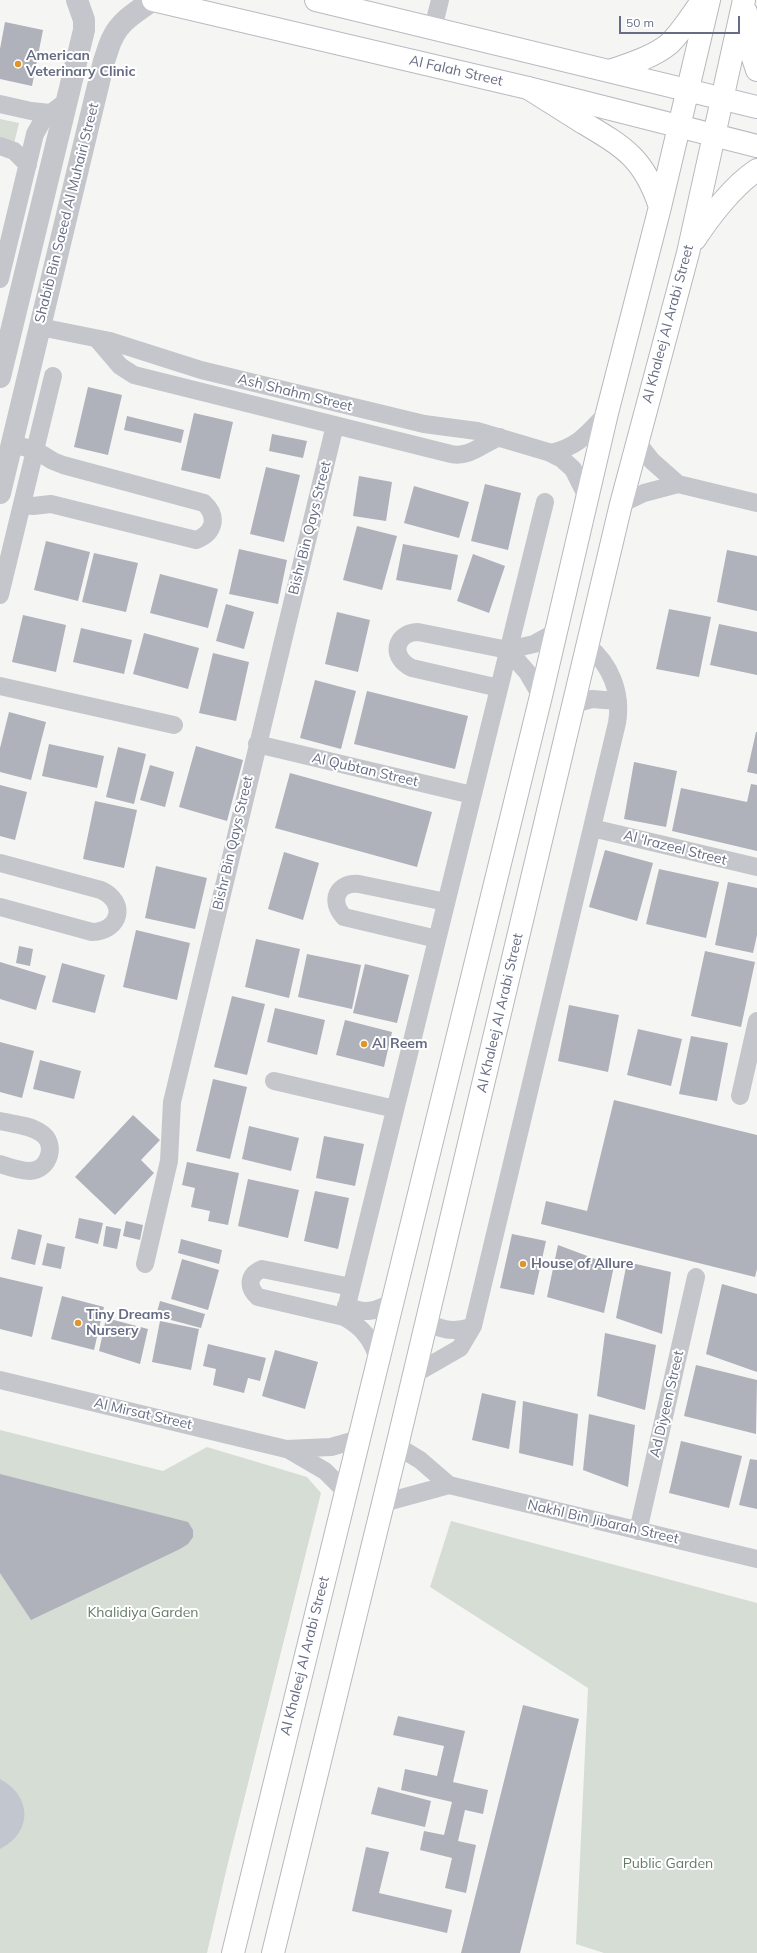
<!DOCTYPE html>
<html>
<head>
<meta charset="utf-8">
<style>
  body { margin:0 }
  #map { position:relative; width:757px; height:1953px; overflow:hidden; background:#f5f6f3; font-family:Mulish,sans-serif }
  canvas { display:block }
  .scale { position:absolute; left:619px; top:16px; width:121px; height:18px; box-sizing:border-box; border:2px solid #666c83; border-top:0; padding-left:5px; font-size:12px; line-height:14px; white-space:nowrap; color:#666c83; -webkit-text-stroke:3px #fff; paint-order:stroke }
</style>
</head>
<body>
<div id="map">
<canvas width="757" height="1953"></canvas>
<div class="scale">50 m</div>
</div>
<script>
const c = document.querySelector('canvas').getContext('2d');
c.lineJoin = 'round';
function paint(path, color) {
  c.fillStyle = color;
  c.fill(path, 'evenodd');
}
function trace(path, color, width, dash) {
  c.strokeStyle = color;
  c.lineWidth = width;
  c.lineCap = dash ? 'butt' : 'round';
  c.setLineDash(dash || []);
  c.stroke(path);
}
function write(font, color, halo, rows, align = 'center') {
  c.font = font + ' Mulish,sans-serif';
  c.lineWidth = 4;
  c.setLineDash([]);
  c.textBaseline = 'middle';
  c.strokeStyle = halo;
  c.fillStyle = color;
  for (const [text, x, y, turn = 0] of rows) {
    c.save();
    c.translate(x, y);
    c.rotate((+turn || 0) * Math.PI / 180);
    c.textAlign = isNaN(turn) ? turn : align;
    if (halo) c.strokeText(text, 0, 0);
    c.fillText(text, 0, 0);
    c.restore();
  }
}
paint(new Path2D(`
  M0,119L19,123L12,152L0,149Z
  M0,1430L163,1471L207,1447L307,1477L321,1493L227,1867L207,1953H0Z
  M451,1521L757,1603V1953H604L576,1944L588,1688L430,1587Z`), '#d5ddd5');
paint(new Path2D(`
  M0,1779C32,1796 33,1832 0,1849Z`), '#c2c7cf');
paint(new Path2D(`
  M5,22L43,30L32,86L0,79V49Z
  M88,387L122,395L108,455L74,447Z
  M194,413L233,422L220,479L181,470Z
  M127,416L184,430L181,443L124,430Z
  M272,434L307,441L303,458L269,451Z
  M266,467L300,475L284,542L250,534Z
  M359,476L392,482L386,521L353,516Z
  M485,484L521,493L508,550L471,541Z
  M414,486L469,502L459,538L404,523Z
  M357,526L397,536L382,590L343,580Z
  M46,541L90,552L78,601L34,590Z
  M403,544L458,555L451,590L396,580Z
  M239,549L287,560L278,604L229,594Z
  M727,550L757,556V611L717,602Z
  M94,553L138,563L126,612L82,602Z
  M473,554L505,566L489,613L457,601Z
  M160,574L218,589L208,628L150,613Z
  M226,604L254,612L244,649L216,641Z
  M669,609L711,617L699,677L656,669Z
  M337,612L370,620L358,672L325,664Z
  M23,615L66,625L56,672L12,662Z
  M719,624L757,632V675L710,665Z
  M81,628L132,640L124,674L73,662Z
  M144,633L199,648L188,689L133,674Z
  M213,653L249,662L236,721L199,713Z
  M315,680L356,691L341,749L300,738Z
  M367,691L468,716L455,769L354,744Z
  M9,712L46,722L31,780L0,772V748Z
  M756,732H757V774L747,772Z
  M49,744L104,756L97,788L42,776Z
  M196,746L243,760L227,821L179,807Z
  M118,747L146,754L134,804L106,797Z
  M634,762L677,771L666,827L624,819Z
  M150,765L174,772L165,807L140,800Z
  M290,773L432,812L417,867L275,828Z
  M751,784L757,785V851L672,831L681,788L747,802Z
  M0,785L27,792L15,840L0,836Z
  M95,801L137,810L124,868L83,859Z
  M605,850L653,863L637,921L589,907Z
  M284,852L319,863L303,920L268,909Z
  M156,866L207,878L195,929L145,918Z
  M659,869L719,882L706,938L646,924Z
  M728,882L757,888V935L753,953L715,945Z
  M136,930L190,943L177,1000L123,987Z
  M256,939L300,949L289,998L245,987Z
  M19,946L33,949L30,966L16,963Z
  M705,951L755,962L741,1027L691,1016Z
  M307,954L361,965L352,1009L298,997Z
  M0,962L46,976L36,1010L0,999Z
  M62,963L105,975L95,1013L52,1002Z
  M365,964L409,975L397,1023L353,1013Z
  M232,996L265,1004L247,1075L214,1067Z
  M569,1005L619,1015L608,1072L558,1061Z
  M275,1008L325,1020L317,1055L267,1042Z
  M345,1020L392,1032L384,1067L336,1055Z
  M638,1029L682,1039L671,1086L627,1075Z
  M691,1036L728,1043L717,1101L679,1094Z
  M0,1042L34,1051L22,1098L0,1092Z
  M40,1060L81,1071L74,1099L33,1089Z
  M213,1079L247,1087L230,1159L196,1151Z
  M614,1100L757,1135V1269L755,1277L541,1224L546,1201L587,1211Z
  M133,1115L160,1140L141,1160L154,1173L115,1215L75,1177Z
  M249,1126L299,1138L291,1171L242,1159Z
  M324,1136L364,1144L355,1186L316,1178Z
  M187,1162L239,1173L228,1225L208,1221L210,1211L191,1207L195,1188L182,1185Z
  M248,1179L299,1190L288,1238L238,1226Z
  M315,1191L349,1198L338,1249L304,1241Z
  M79,1218L103,1223L98,1244L75,1238Z
  M126,1221L143,1225L140,1240L123,1236Z
  M106,1226L121,1229L117,1249L103,1246Z
  M18,1229L42,1235L35,1265L11,1259Z
  M512,1234L546,1241L534,1295L500,1288Z
  M181,1239L222,1250L219,1264L178,1253Z
  M47,1243L65,1247L61,1269L42,1265Z
  M558,1245L614,1266L604,1313L547,1297Z
  M182,1259L219,1270L208,1310L171,1299Z
  M627,1262L671,1272L662,1334L616,1318Z
  M0,1277L43,1287L32,1337L0,1329Z
  M722,1284L757,1294V1372L706,1354Z
  M62,1296L104,1307L94,1350L51,1339Z
  M160,1301L205,1314L201,1328L156,1316Z
  M106,1318L148,1329L140,1364L99,1351Z
  M160,1321L199,1329L191,1370L152,1362Z
  M605,1333L656,1345L645,1410L597,1396Z
  M208,1344L266,1358L260,1381L248,1378L244,1393L213,1385L216,1369L203,1366Z
  M275,1350L318,1362L305,1409L262,1396Z
  M696,1365L757,1380L756,1434L684,1416Z
  M482,1393L516,1401L509,1449L472,1440Z
  M523,1401L578,1414L573,1466L519,1453Z
  M589,1414L635,1425L628,1487L583,1470Z
  M681,1441L742,1456L729,1508L669,1493Z
  M750,1459L757,1460V1509L739,1505Z
  M0,1474L188,1522L193,1530V1537L188,1544L180,1549L31,1620L0,1573Z
  M523,1705L579,1719L520,1953H461Z
  M398,1716L465,1731L453,1782L488,1790L483,1814L465,1810L458,1841L476,1845L466,1893L445,1888L452,1858L420,1850L424,1831L444,1835L452,1802L401,1790L405,1769L437,1776L444,1746L393,1735Z
  M378,1787L431,1801L425,1827L371,1814Z
  M366,1847L389,1852L379,1893L452,1910L447,1933L352,1911Z`), '#afb1bb');
const secondary = new Path2D(`
  M153,0L528,88L757,146
  M316,0L757,107`);
const trunk = new Path2D(`
  M746,12L751,52L757,70
  M610,71C630,64 653,57 669,44C682,32 692,14 703,0
  M528,88C546,99 564,111 582,122C624,147 644,158 660,207
  M695,239C710,216 734,185 757,170
  M233,1953L541,696L607,413L660,207L709,0
  M273,1953L397,1446L621,504L688,253L744,0`);
trace(secondary, '#b9bac1', 24);
trace(trunk, '#b7b8bd', 24);
trace(new Path2D(`
  M433,28L440,0
  M0,104L31,111L50,113
  M0,146L14,151L28,165
  M0,279L35,134L44,118L67,101
  M40,327L110,341L201,370L424,424L477,431L548,452L562,459L573,469L587,497
  M97,339L120,366L134,375L451,454C470,458 483,443 500,437
  M637,442L652,461L678,484L757,503
  M12,444L35,450L53,461L63,465L204,503C218,516 215,533 196,540L51,504L33,506L22,505
  M551,453C579,446 587,434 607,413
  M621,504L644,493L678,484
  M0,595L53,376
  M508,650L527,672L541,696
  M0,686L174,725
  M499,688L412,668C390,658 394,633 418,632L508,650L534,644L556,632
  M574,704L592,699L618,701
  M257,744L472,795
  M592,828L757,867
  M0,863L101,890C127,902 121,931 92,932L0,907
  M437,939L344,917C329,901 337,882 359,884L446,902
  M274,1081L395,1109
  M740,1096L757,1021
  M0,1121C13,1124 30,1125 41,1133C57,1143 50,1170 30,1171C20,1171 9,1167 0,1164
  M145,1264L169,1161L172,1102L335,425
  M351,1287L262,1269C248,1275 247,1287 258,1297L344,1317C362,1327 372,1339 378,1359
  M346,1306C364,1314 376,1312 392,1302
  M344,1317L545,502
  M426,1321C441,1331 456,1333 473,1326
  M413,1375L460,1348L473,1326L617,723C622,693 611,665 588,646
  M0,1380L286,1449L331,1447L359,1439
  M397,1446L420,1460L449,1485
  M289,1450L325,1471L345,1491
  M383,1503L449,1485L757,1559
  M638,1531L696,1277`), '#c4c6cb', 18);
trace(new Path2D(`
  M0,377L84,30V20L77,0
  M0,493L104,61C107,53 109,44 113,37C121,20 138,11 153,0`), '#c4c6cb', 22);
trace(secondary, '#fff', 22);
trace(trunk, '#fff', 22);
for (const [x, y, r, color] of [
  [18,64,4,"#de952c"],
  [364,1044,4,"#de952c"],
  [523,1264,4,"#de952c"],
  [78,1323,4,"#de952c"]
]) {
  const dot = new Path2D();
  dot.arc(x, y, r, 0, 2 * Math.PI);
  c.fillStyle = color;
  c.fill(dot);
  trace(dot, '#fff', 1.5);
}
write('bold 14px', '#666c83', '#fff', [
  ["American",26,56],
  ["Veterinary Clinic",26,72],
  ["Al Reem",372,1044],
  ["House of Allure",531,1264],
  ["Tiny Dreams",86,1315],
  ["Nursery",86,1331]
], 'left');
write('14px', '#666c83', '#fff', [
  ["Al Falah Street",456,71,13],
  ["Shabib Bin Saeed Al Muhairi Street",67,213,-76],
  ["Al Khaleej Al Arabi Street",668,324,-75],
  ["Ash Shahm Street",295,393,14],
  ["Bishr Bin Qays Street",310,528,-76],
  ["Al Qubtan Street",365,770,13],
  ["Bishr Bin Qays Street",233,843,-77],
  ["Al 'Irazeel Street",675,848,14],
  ["Al Khaleej Al Arabi Street",500,1013,-77],
  ["Ad Diyeen Street",667,1404,-77],
  ["Al Mirsat Street",143,1414,13],
  ["Nakhl Bin Jibarah Street",603,1522,13],
  ["Al Khaleej Al Arabi Street",305,1656,-76]
]);
write('14px', '#657b68', '#fff', [
  ["Khalidiya Garden",143,1613],
  ["Public Garden",668,1864]
]);
</script>
</body>
</html>
